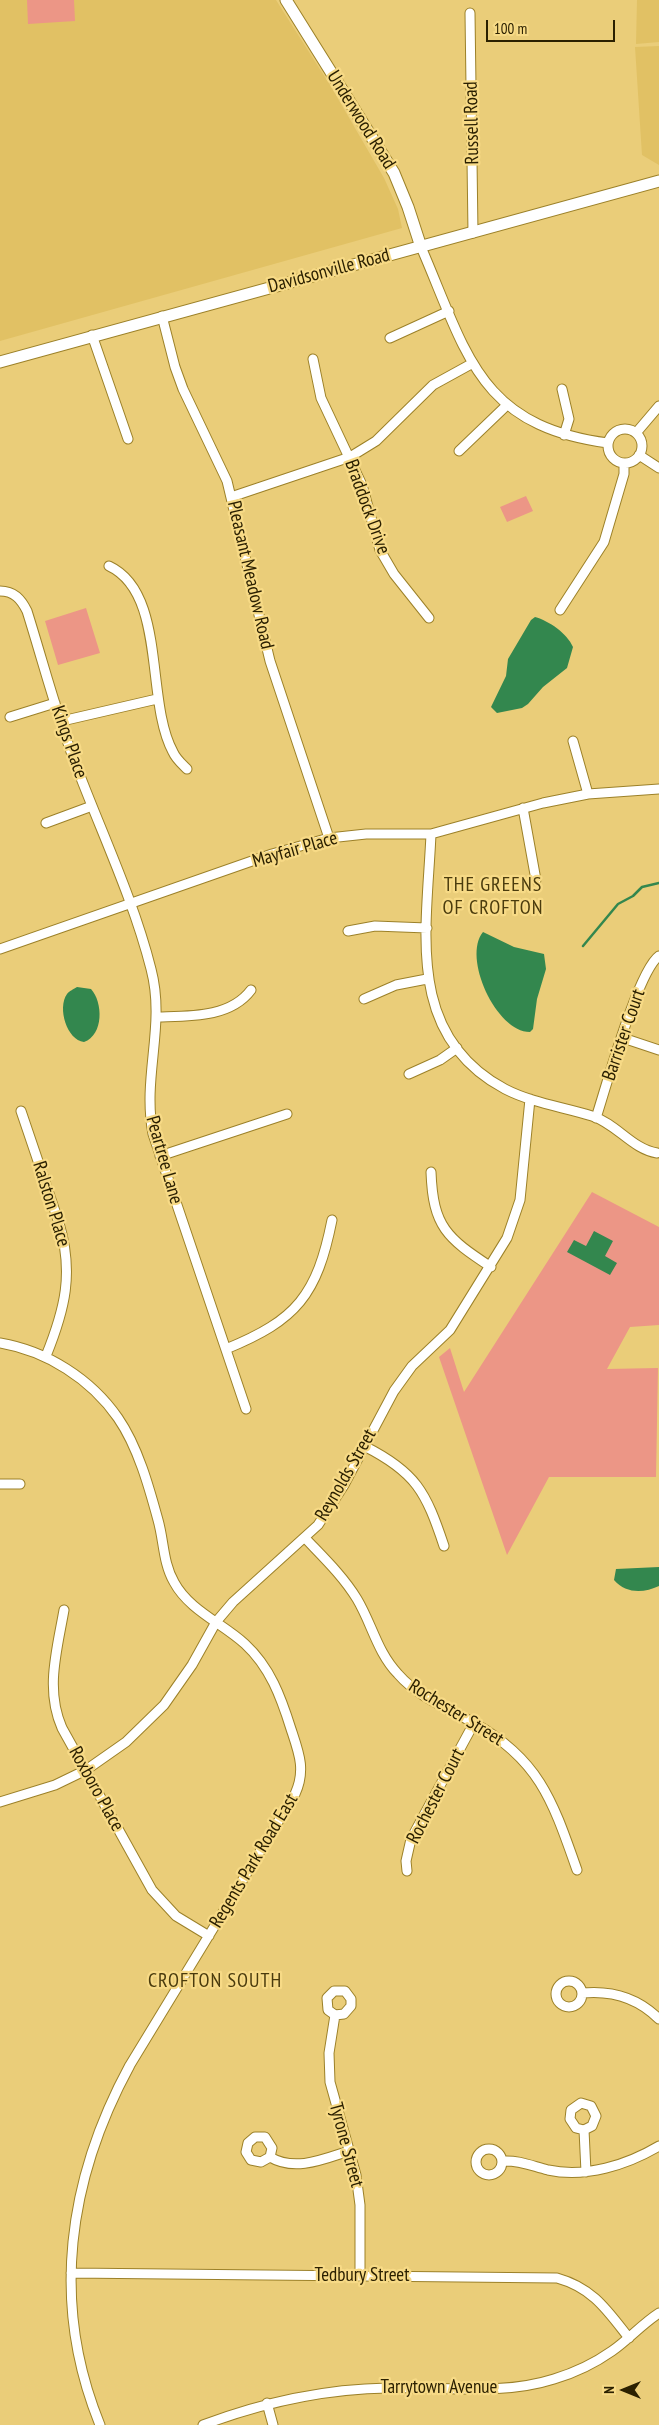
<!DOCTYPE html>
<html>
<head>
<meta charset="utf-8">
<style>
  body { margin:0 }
  #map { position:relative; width:659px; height:2425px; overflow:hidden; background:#eacd79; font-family:"PT Sans Narrow",sans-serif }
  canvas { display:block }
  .north { position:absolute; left:599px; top:2365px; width:50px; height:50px; -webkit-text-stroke:4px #f7da86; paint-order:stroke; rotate:270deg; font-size:14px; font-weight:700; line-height:20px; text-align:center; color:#2b2000 }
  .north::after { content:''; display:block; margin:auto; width:18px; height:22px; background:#2b2000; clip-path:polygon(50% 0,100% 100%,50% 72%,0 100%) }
  .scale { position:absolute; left:486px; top:20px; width:129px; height:22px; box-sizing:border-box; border:2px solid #2b2000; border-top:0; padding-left:6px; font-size:15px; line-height:18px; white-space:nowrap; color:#2b2000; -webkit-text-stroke:4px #f7da86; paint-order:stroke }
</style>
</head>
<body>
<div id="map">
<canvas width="659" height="2425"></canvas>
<div class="north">N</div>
<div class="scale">100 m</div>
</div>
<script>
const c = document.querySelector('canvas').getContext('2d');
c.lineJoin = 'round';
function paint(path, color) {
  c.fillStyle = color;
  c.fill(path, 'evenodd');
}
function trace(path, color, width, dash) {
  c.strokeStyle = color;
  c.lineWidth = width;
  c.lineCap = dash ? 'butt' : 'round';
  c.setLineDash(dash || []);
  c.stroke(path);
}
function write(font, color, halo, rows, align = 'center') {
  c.font = font + ' "PT Sans Narrow",sans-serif';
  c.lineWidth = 4.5;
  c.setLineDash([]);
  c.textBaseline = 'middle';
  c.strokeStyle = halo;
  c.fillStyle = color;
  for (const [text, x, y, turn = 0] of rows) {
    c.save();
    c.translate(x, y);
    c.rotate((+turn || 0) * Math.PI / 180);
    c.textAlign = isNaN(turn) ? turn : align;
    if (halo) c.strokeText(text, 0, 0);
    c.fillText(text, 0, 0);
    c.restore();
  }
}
paint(new Path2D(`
  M0,0H276L330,85L384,178L398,209L402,228L0,341Z
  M637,0H659V42L636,44Z
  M659,46V165L642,155L635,47Z`), '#e1c164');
paint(new Path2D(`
  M27,0H74L75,21L28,24Z
  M526,496L533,511L507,522L500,507Z
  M86,608L100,653L58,665L45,621Z
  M592,1192L659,1227V1325L630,1327L607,1369L658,1368L656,1477H549L507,1555L439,1357L450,1348L464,1392Z`), '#ec9686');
paint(new Path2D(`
  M535,617C549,621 567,633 573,647L567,668L543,687L528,704L522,708L497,713L491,707L506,676L508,659L531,620Z
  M483,932L514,947L544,954L546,969L537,999L533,1029L530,1032C496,1032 462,957 483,932Z
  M77,987L91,989C103,1002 104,1035 84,1042C67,1040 57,1008 67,994C69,991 74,989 77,987Z
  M594,1231L613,1241L605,1256L617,1263L610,1275L567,1252L574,1240L586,1246Z
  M659,1567V1586C644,1593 626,1594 614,1580L616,1569Z`), '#33874e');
trace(new Path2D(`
  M583,946L618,904L633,896L642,887L659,883`), '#33874e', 2.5);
const street = new Path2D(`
  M470,13L473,233
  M421,247C467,353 478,426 608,443
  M162,316L175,367L183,389L227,481L270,661L329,838
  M92,335L128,439
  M390,338L449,311
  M313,359L321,398L362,485L380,550L394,574L429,618
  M562,389L569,419L564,435
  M608 446a17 17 0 1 1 34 0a17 17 0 1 1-34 0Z
  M636,433L659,406
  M459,451L507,405
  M639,455L659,468
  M231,497L350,457L376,441L433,385L473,363
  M109,566C167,593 145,701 173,752C176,759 182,764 187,769
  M0,591C14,591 21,599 27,611C44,665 58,721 79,773C104,838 134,902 151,969C166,1026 142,1076 153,1134L246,1409
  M560,610L604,542L624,474V463
  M10,717L55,703
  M62,721L157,699
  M573,741L588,794
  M523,808L536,880
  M46,823L92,806
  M431,834C427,929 404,1035 505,1089C532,1103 564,1107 592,1116C617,1124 632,1149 657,1153
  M348,931L375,926L427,928
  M0,949L272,854L329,838L366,834H431L543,803L588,794L659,789
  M364,999L396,985L427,979
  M158,1017C189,1016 230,1018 251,990
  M623,1038L659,1050
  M409,1074L440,1060L457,1048
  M21,1111L59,1223C74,1273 65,1309 46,1356
  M596,1118C606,1087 638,971 659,956
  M160,1156L287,1114
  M431,1172C433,1227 447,1238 491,1267
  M0,1343C47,1351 91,1379 118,1418C138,1447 149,1487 158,1520C164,1541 163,1563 174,1582C189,1610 222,1623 245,1644C270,1667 281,1697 291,1729C299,1753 306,1770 295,1794L130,2065C68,2179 50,2303 100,2425
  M226,1349C297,1320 317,1295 332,1220
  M364,1446C416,1472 426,1492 444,1546
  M0,1484H20
  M305,1538C323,1557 343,1576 357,1599C372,1624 377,1652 398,1674C418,1697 447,1708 474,1723C540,1760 553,1802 577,1870
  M64,1610C57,1650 45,1690 62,1728L152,1890L176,1916L209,1936
  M0,1802L55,1785L86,1770L126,1742L164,1705L192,1665L216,1622L233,1602L318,1525L344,1485L394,1391L412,1366L450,1330L507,1238L520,1200L530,1099
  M407,1871L406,1861L411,1839L474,1723
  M556 1994a13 13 0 1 1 26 0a13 13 0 1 1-26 0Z
  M582,1993C612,1990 638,1998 659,2019
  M335,2015L328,2010L327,1998L334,1991H345L351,1999V2006L344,2014L335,2015L329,2053L330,2082L356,2175L360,2205V2276
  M584,2130L576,2128L570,2119L571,2110L581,2103L591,2106L596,2116L592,2126L584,2130L586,2172
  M476 2162a13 13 0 1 1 26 0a13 13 0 1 1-26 0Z
  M270,2157L261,2162L251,2160L246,2152L248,2143L255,2137H265L272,2148L270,2157C295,2172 324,2159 349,2151
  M503,2161C519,2160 532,2166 548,2170C586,2178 627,2165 659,2146
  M71,2273L557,2278C593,2288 607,2310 629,2338
  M267,2403L273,2425
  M203,2425C264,2402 324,2389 388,2388C443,2386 501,2396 554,2379C574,2373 595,2363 612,2351C629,2339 642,2324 659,2313`);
const secondary = new Path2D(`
  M286,0L394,173L408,207L421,247
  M0,362L659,181`);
trace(street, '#9c8129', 11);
trace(secondary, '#9c8129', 13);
trace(street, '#fff', 9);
trace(secondary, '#fff', 11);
write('19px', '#2b2000', '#f7da86', [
  ["Underwood Road",361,120,58],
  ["Russell Road",472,123,-91],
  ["Davidsonville Road",329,271,-15],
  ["Braddock Drive",367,507,70],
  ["Pleasant Meadow Road",250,575,77],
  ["Kings Place",69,742,71],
  ["Mayfair Place",295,850,-16],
  ["Barrister Court",624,1035,-71],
  ["Peartree Lane",164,1160,74],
  ["Ralston Place",51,1204,73],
  ["Reynolds Street",346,1475,-60],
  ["Rochester Street",456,1713,32],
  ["Roxboro Place",96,1789,61],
  ["Rochester Court",436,1796,-63],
  ["Regents Park Road East",254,1861,-59],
  ["Tyrone Street",346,2145,75],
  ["Tedbury Street",362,2276],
  ["Tarrytown Avenue",439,2388]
]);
c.letterSpacing = '1px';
write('20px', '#4a3b0d', '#f7da86', [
  ["THE GREENS",493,885],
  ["OF CROFTON",493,908],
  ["CROFTON SOUTH",215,1981]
]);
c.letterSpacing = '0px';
</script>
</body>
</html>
